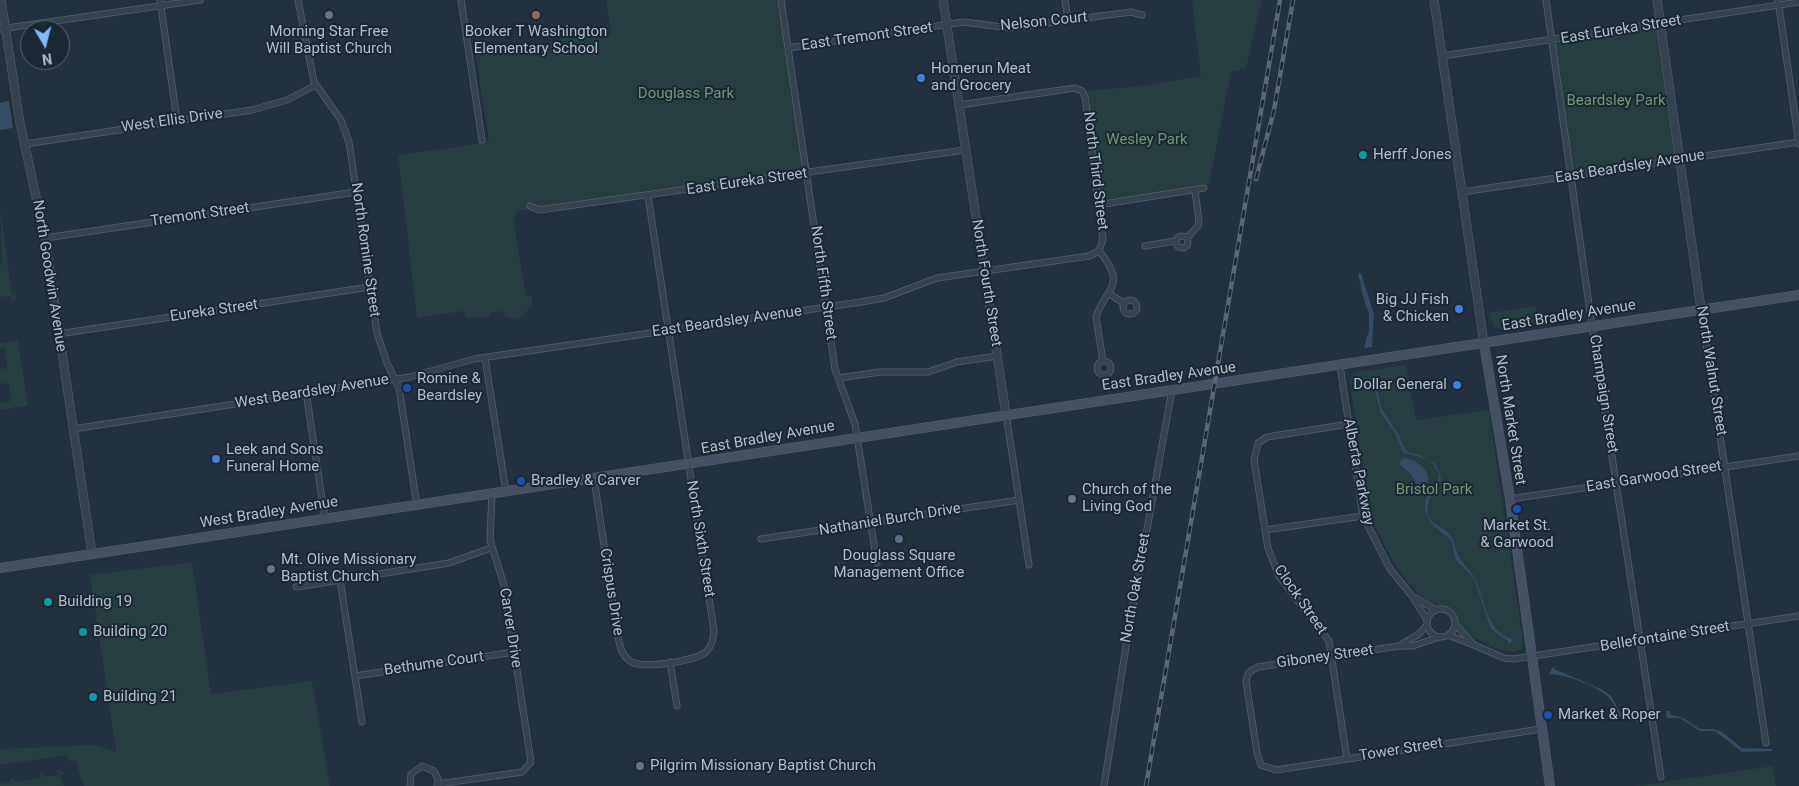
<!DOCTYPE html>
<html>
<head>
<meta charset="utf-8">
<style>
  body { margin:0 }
  #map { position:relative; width:1799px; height:786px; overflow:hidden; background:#23303f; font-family:Roboto,sans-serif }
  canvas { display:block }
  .north { position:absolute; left:20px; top:20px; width:50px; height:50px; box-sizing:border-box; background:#1c2734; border:1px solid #586370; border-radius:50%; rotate:172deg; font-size:14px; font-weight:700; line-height:20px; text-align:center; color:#b3bdca }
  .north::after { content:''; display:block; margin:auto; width:18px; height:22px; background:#84b8fe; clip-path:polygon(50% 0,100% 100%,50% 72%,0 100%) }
</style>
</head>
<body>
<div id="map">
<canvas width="1799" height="786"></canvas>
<div class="north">N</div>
</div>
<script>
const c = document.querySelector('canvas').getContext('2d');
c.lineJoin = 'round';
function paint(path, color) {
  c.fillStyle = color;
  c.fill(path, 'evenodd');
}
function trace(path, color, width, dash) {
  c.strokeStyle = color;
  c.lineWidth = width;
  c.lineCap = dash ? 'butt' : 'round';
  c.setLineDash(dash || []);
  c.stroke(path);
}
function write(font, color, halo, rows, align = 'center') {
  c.font = font + ' Roboto,sans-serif';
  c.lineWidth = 4;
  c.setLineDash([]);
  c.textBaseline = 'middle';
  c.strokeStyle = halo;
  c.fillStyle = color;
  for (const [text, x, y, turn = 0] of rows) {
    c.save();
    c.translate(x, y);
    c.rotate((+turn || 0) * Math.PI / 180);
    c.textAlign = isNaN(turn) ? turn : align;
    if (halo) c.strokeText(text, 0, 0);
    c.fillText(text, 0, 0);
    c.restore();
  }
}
paint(new Path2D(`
  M606,0H778L805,172L517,211V216L514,211L516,217L513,219L526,296L532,297V306L518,320L507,318L501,311L492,312L490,317L466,318L463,311L417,318L398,155L471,145L489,140L475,53L563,41L559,38L558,33L570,26L581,29L582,35L579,39L611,34Z
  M1192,0H1262L1246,68L1231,72L1209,184L1098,205L1085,91L1133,87L1201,76Z
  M1659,27L1677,158L1573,175L1554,43Z
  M0,208L12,295H17L15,300L12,301L11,296L0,297V266L2,265Z
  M1536,306L1539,325L1502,330L1494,327L1488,313Z
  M18,340L28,406L0,410V403L11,401L9,383L0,384V369L7,368L5,348L0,349V343Z
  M1406,365L1416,420L1489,410L1523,641V648L1515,652L1499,650L1465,633L1452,609C1445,605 1437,606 1430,602C1405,589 1378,537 1369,511L1350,382L1352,375L1357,372Z
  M192,562L211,694L312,681L330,786H84L75,760L69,761L67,755L0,765V749L95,745L116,752L90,575Z
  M1773,766L1776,786H1635Z
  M58,770L65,773L60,776L64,786H0V784L10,782L12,776L16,782L40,778V774L43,772L46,777L57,775Z`), '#253e40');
paint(new Path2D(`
  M9,101L13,128L0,130V103Z
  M1361,273L1374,315L1372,347L1364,348L1369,330V313L1364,300L1358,274Z
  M1375,377L1381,408L1399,435L1405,450C1422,458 1439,457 1441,480C1435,490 1425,502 1428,515C1430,523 1439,525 1445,530C1456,538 1454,550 1461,560C1465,566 1471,571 1475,578C1485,599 1486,633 1513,639L1509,645L1508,641L1491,629L1474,578L1456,560L1451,540L1431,524L1425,510V500L1438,482L1439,473L1430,460L1403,452L1395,433L1381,413L1372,381V378Z
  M1405,458C1418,461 1426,467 1429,480L1422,490L1419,489L1411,474L1400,465L1401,459Z
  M1556,666L1554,669L1603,690L1611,696L1619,711L1629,718L1638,716L1639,722L1620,717C1617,711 1614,704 1610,699C1601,687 1563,673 1549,674L1552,668Z
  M1666,711H1669L1671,715L1683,718L1700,729H1713L1722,732L1742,748L1772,749V751L1742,752L1715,731H1700L1680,718H1667Z`), '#354c67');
const minor = new Path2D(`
  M160,0L177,120
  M298,0L314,82L341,120L349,142L377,333L387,363L399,388L417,506
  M461,0L482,140
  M781,0L835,369L855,424L877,563
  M1065,0L1068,20
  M1546,0L1592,326L1661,777
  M1778,0L1799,144
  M0,29L200,0
  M788,48L964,22L1009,28L1131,12L1142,15
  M1442,56L1799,2
  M25,144L252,110L287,100L316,85
  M1462,192L1799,142
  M1098,205L1204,188
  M530,206L539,210L965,150
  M1176 242a6 6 0 1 1 12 0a6 6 0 1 1-12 0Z
  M45,238L356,192
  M1187,238L1198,226L1199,221L1195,191
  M1145,246L1175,241
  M1099,251C1128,286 1106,287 1096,317L1103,361
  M1110,294L1123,303
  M1123 307a7 7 0 1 1 14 0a7 7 0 1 1-14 0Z
  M1701,309L1766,743
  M58,334L370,287
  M485,358L506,492
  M1097 368a7 7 0 1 1 14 0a7 7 0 1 1-14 0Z
  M1340,366L1363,516L1390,569L1412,596
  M839,378L880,372H928L957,362L997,356
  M306,392L325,519
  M1006,414L1029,565
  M73,429L410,377L474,359L861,302L884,298L937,278L1089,256L1099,251L1103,239L1085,97L1082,91L1075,88L959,105
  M594,479L618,637C620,647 622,655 630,661C641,670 695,661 706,652C712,646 713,639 714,631L648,196
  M1510,499L1799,456
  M1265,530L1363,516
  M761,539L1019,500
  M340,580L362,722
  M296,587L449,563L491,548
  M1427 623a14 14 0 1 1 28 0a14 14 0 1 1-28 0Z
  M1427,620L1412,596L1436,610
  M1427,625L1419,634L1399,646H1413L1439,637
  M1448,635L1474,645L1455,624
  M1474,645L1504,658L1513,659L1799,616
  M1399,646L1258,667C1251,670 1247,673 1246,681L1257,753L1261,765L1276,770L1541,729
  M670,662L677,706
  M355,676L514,652
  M1347,759L1329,641L1279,576L1268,548L1254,460L1258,443L1267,437L1349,424
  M438,784L522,772L531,762L504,585L490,540L492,494
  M410,786L411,774L422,766L434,771L438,779L437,786
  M1104,786L1127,640L1172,390`);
const tertiary = new Path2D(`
  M1,0L20,123L45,238L92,554
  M943,0L1006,414
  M1434,0L1484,344
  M1657,0L1701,309`);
const secondary = new Path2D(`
  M1484,344L1510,499L1550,786
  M0,568L1799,295`);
trace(minor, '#55606d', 7);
trace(tertiary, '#55606d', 9);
trace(secondary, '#55606d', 10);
trace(minor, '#37424f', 5.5);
trace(tertiary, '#37424f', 8);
trace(secondary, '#455162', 9);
const rail = new Path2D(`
  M1256,179L1274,110L1293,0
  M1146,786L1280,0`);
trace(rail, '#596676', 4.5);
trace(rail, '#1c2734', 2.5, [8]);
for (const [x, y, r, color] of [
  [329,15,5,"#6b7280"],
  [536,15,5,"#8d6e63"],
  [921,78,5,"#3f7fe0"],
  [1363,155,5,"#0f9aa8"],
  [1459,309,5,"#3f7fe0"],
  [1457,385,5,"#3f7fe0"],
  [407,388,5,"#1a4fb4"],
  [216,459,5,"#3f7fe0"],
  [521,481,5,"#1a4fb4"],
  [1072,499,5,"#6b7280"],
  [1517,509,5,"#1a4fb4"],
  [899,539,5,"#5c6f8a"],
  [271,569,5,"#6b7280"],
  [48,602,5,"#0f9aa8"],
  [83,632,5,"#0f9aa8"],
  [93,697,5,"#0f9aa8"],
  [1548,715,5,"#1a4fb4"],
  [640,766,5,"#6b7280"]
]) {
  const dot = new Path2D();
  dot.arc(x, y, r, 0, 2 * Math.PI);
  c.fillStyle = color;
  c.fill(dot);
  trace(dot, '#1c2734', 2);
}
write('15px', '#b3bdca', '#1c2734', [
  ["Nelson Court",1044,22,-6],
  ["East Eureka Street",1621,30,-9],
  ["East Tremont Street",867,37,-8],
  ["West Ellis Drive",172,121,-8],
  ["East Beardsley Avenue",1630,167,-9],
  ["North Third Street",1095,171,83],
  ["East Eureka Street",747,182,-8],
  ["Tremont Street",200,215,-8],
  ["North Romine Street",365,250,82],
  ["North Goodwin Avenue",49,276,81],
  ["North Fifth Street",823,283,82],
  ["North Fourth Street",986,283,81],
  ["Eureka Street",214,311,-8],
  ["East Bradley Avenue",1569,316,-9],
  ["East Beardsley Avenue",727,322,-8],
  ["North Walnut Street",1711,371,81],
  ["East Bradley Avenue",1169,377,-8],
  ["West Beardsley Avenue",312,392,-9],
  ["Champaign Street",1603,394,81],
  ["North Market Street",1510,420,81],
  ["East Bradley Avenue",768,438,-10],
  ["Alberta Parkway",1358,472,79],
  ["East Garwood Street",1654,477,-9],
  ["West Bradley Avenue",269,513,-9],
  ["Nathaniel Burch Drive",890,520,-9],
  ["North Sixth Street",700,539,81],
  ["North Oak Street",1136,588,-80],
  ["Crispus Drive",611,592,81],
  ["Clock Street",1300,600,55],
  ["Carver Drive",510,628,81],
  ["Bellefontaine Street",1665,637,-9],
  ["Giboney Street",1325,657,-8],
  ["Bethume Court",434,664,-8],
  ["Tower Street",1401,750,-9]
]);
write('15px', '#b3bdca', '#1c2734', [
  ["Morning Star Free",329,32,"center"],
  ["Will Baptist Church",329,49,"center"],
  ["Booker T Washington",536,32,"center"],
  ["Elementary School",536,49,"center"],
  ["Homerun Meat",931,69],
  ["and Grocery",931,86],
  ["Herff Jones",1373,155],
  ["Big JJ Fish",1449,300,"right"],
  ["& Chicken",1449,317,"right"],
  ["Romine &",417,379],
  ["Beardsley",417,396],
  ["Dollar General",1447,385,"right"],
  ["Leek and Sons",226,450],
  ["Funeral Home",226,467],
  ["Bradley & Carver",531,481],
  ["Church of the",1082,490],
  ["Living God",1082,507],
  ["Market St.",1517,526,"center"],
  ["& Garwood",1517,543,"center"],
  ["Douglass Square",899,556,"center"],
  ["Management Office",899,573,"center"],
  ["Mt. Olive Missionary",281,560],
  ["Baptist Church",281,577],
  ["Building 19",58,602],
  ["Building 20",93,632],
  ["Building 21",103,697],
  ["Market & Roper",1558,715],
  ["Pilgrim Missionary Baptist Church",650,766]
], 'left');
write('15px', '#699c72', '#1c2734', [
  ["Douglass Park",686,94],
  ["Beardsley Park",1616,101],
  ["Wesley Park",1147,140],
  ["Bristol Park",1434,490]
]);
</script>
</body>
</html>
